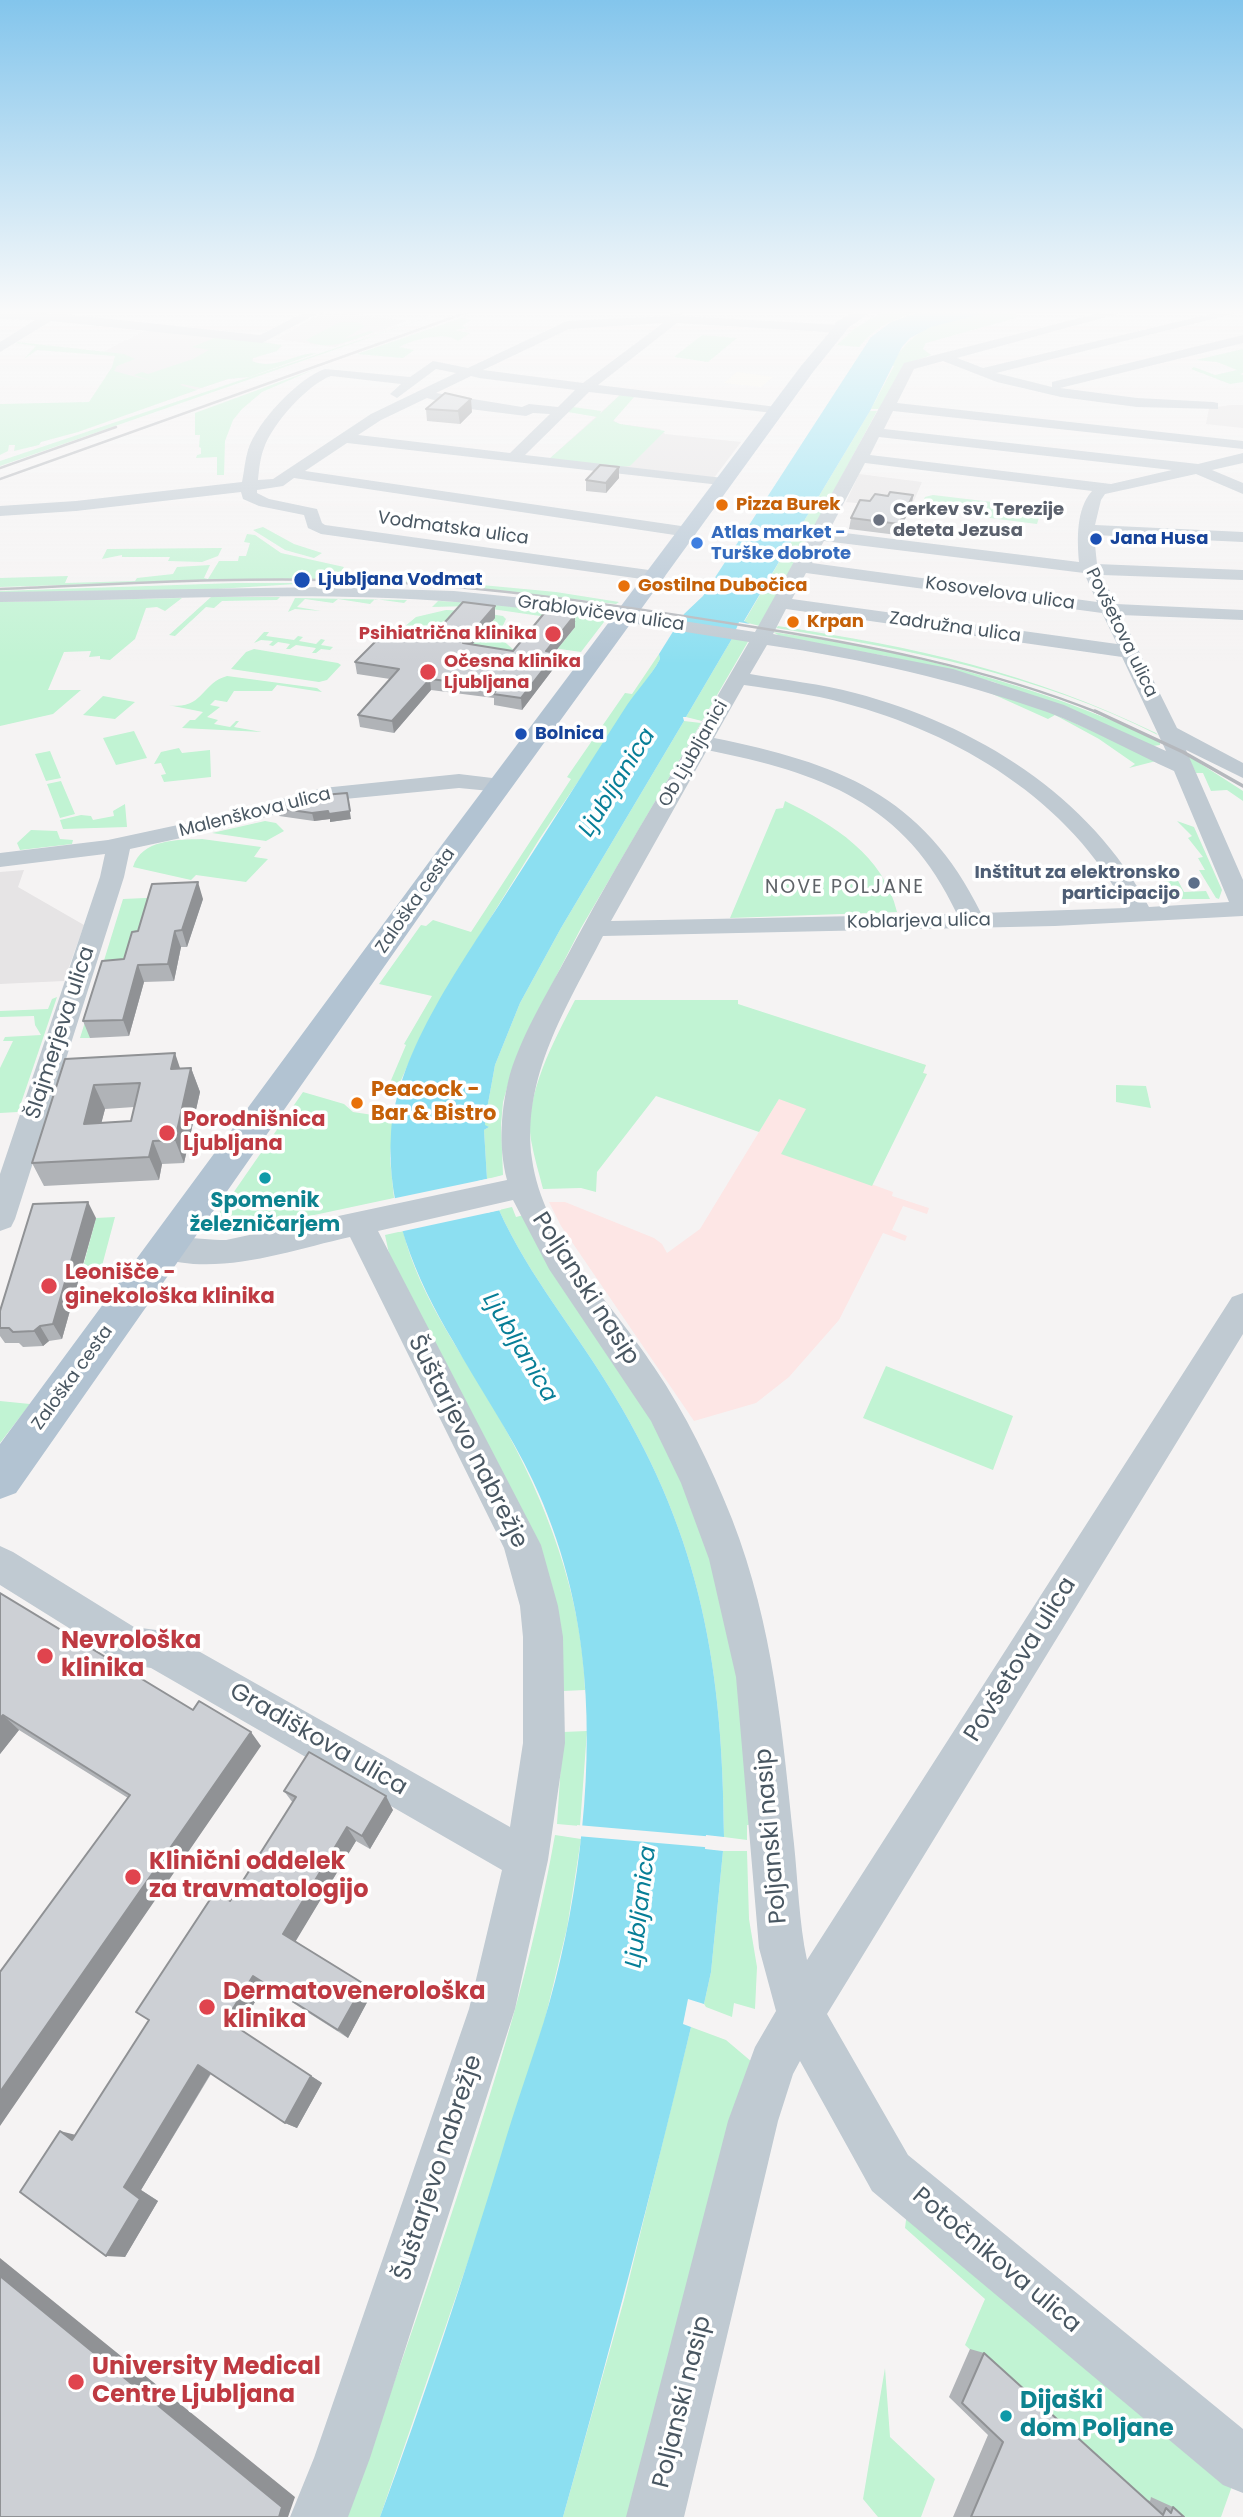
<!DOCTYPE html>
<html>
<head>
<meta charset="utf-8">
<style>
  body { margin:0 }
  canvas { display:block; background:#f5f3f3 }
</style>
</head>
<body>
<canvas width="1243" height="2517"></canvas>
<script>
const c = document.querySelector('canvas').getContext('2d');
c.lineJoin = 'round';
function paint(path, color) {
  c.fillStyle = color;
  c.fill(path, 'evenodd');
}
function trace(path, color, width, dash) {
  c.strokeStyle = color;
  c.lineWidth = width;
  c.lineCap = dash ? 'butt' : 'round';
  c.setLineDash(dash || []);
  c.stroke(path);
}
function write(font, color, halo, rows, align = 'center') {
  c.font = font + ' Poppins,sans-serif';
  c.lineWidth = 7;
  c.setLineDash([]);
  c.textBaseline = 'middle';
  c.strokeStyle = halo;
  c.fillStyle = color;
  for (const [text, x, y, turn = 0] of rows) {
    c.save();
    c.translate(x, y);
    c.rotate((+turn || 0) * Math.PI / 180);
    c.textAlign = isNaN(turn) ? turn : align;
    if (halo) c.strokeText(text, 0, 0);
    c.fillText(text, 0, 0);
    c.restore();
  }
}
paint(new Path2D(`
  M737,372L773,377L761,387L724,383Z`), '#fdf9ee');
paint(new Path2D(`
  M324,312H342L407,321L334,347L276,339Z
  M148,329L254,339L282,346L277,351L253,358V362L257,364L249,377L228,379L79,430L123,355L103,352Z
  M621,394L635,396L613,420L619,424L660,429L665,434L741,442L714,478L549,459Z
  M1231,405H1243V428L1206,424L1209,408Z
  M859,474L922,482L912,505L888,502L886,506L846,502Z
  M24,870L18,887L84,925L64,981L0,984V872Z`), '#e6e4e5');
paint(new Path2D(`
  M825,1033L926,1065L923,1073L927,1074L871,1184L893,1192L892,1196L929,1208L927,1214L903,1206L892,1230L907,1236L905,1241L883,1233L839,1320L789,1377L756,1403L694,1421L561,1226L549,1202H565L654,1238L662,1244L667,1253L700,1229L779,1099Z`), '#fde6e5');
paint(new Path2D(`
  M443,312L0,466V461Z
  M882,312L912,313C889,321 875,328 859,347L837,345L854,329Z
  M989,312H1016V318L926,343L923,349L931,355L914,361L879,409H871L894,366L891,365C917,322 942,322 989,312Z
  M461,318L471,320L462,326L468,328L455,330L470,333L458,341C446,332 417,338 399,347L414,350L403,358L357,354Z
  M340,322H357L365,326L344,339L370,331L374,332C354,339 326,353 306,340Z
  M702,335L737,338L708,362L674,357Z
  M219,336L282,345L277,351L253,358L252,361C275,371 294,353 317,353L249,377L228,379L201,388L182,384L180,385L197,390L78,432L41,442L39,445L14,451L15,445H9L8,451L0,455V404L89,402L112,367L115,356L37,350L24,359L36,346L16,343L18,342L124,354L135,359L117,366L114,371L151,381L134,375L142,372L148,374L193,359L209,350L192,347Z
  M1243,349V373L1240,374L1243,375V382L1230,384L1191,369L1194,367L1215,375L1237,370L1217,362L1196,360Z
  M315,369L262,392L242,409L233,420L225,441L224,475H217V457L196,458L197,455L201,454V448L199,447L200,435H195V413Z
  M621,394L635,396L613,421L620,424L665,431L630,466L621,467L549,459L597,417L568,412L573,407L601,411L600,414Z
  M870,411H877L811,533L798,531Z
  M933,495L1042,508L1037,524L920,509L925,497Z
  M263,527L294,544L322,553L314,558L285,550L253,530Z
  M796,533L810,534L760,626L744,622Z
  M247,534L255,535L281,553L344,567L338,576H389L391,573L418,579L556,592L619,602L616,604L457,586L364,579H262L0,587V578L68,576L65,583L135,581L137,578L173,574L177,567L210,565L204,578L208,579L219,561H238L239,556H246L250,543L244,542Z
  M222,548L218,556L202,562L168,561L170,557H122V555L102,559L107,549Z
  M236,583H312L201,590L0,594V591Z
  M211,597H280L277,600L222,601L214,608L206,607L175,636L169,635Z
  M182,598L165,611L157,607L146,608L135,639L110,660L100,659V656L89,657L91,651L64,652L48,690H81L53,714L0,726V602Z
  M295,598L407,600L404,603L375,599L370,604L338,599L333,603L305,599L297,607L321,611L295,609L288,612Z
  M438,601L483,603L607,618L581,652L539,646L564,641L574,628L571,627L575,621L471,606L432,607Z
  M446,610L470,611L503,616L506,619L498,636L516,652L391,638L416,617Z
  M778,626C916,647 1030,672 1156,733L1158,735C1038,674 907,649 776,628Z
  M264,632H269L266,636L294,640L298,636L303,637L299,641L316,644L321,639L325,640L321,645L333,647L330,650L321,649L316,653H312L316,648L296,645L290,649H286L290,644L278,642L273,646L269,645L273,641L261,640L254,643Z
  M773,632C910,651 1034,684 1160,741V745L1153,746L994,682L886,656L783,638Z
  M733,637L749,640L702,721L686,717Z
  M254,649L338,663L341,665L327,680L319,682L231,669L246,652Z
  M659,654L660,659L656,666L540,838L457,972L418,1042L398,1087L389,1085L406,1045L404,1044L432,996L379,984L421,925L426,926L433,920L471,932L571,779L567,777L625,693L632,694Z
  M227,676L317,688L322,692L277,685L272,691H234L227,702L215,700L210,705L220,707L207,717L218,720L214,724L230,727L236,721H239L234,727L262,732L182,728L190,720H195L203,712L168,705C203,711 201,683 227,676Z
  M977,687C1039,704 1097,733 1156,761L1129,768L1135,764L1099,739L1055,715L1048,719Z
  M103,696L135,702L115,719L83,715Z
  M684,721L701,723L581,928L530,1027L514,1063L503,1102L501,1125L503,1175L487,1179L484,1130L489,1127L485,1126V1120L495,1065L520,1003L561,928Z
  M134,731L147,758L116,765L103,738Z
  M179,748L182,753L210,750L211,777L164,782L161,775L166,774L161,763L154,764L161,752Z
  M50,751L61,778L46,781L35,754Z
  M1187,755L1243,791V801L1227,790L1211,791L1203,773H1196Z
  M61,781L75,814L60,818L47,784Z
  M785,801C833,824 884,856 897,912L730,918L776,809L783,808Z
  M125,804L127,827L63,829L60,820L81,815L91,816L93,820L114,816L113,811Z
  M265,821L276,823L284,831L266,841L212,833Z
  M1177,821L1194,827L1222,890L1219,899L1216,898L1199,870H1205L1198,858L1203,857L1188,838L1192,836Z
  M31,830L57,831L60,839L73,840L72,844L20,850L17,843Z
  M202,839L261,847L254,857L268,859L246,882L196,875L191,880L133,867C142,839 176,840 202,839Z
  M1174,873L1184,892L1206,891L1210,899H1175L1160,874Z
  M190,896L144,948L109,977L90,1038H80L123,899Z
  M57,997L18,1112L0,1113V1068L13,1041H3L5,1037L41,1035L35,1025L34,1016L0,1017V1011L48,1009L52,999Z
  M575,1000H738V1004L926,1065L923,1073L927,1074L872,1186L781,1154L806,1109L779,1099L759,1132L656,1096L597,1172L596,1192L581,1188L543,1189C539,1173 534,1157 531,1140C524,1095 555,1039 575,1000Z
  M1116,1085L1146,1086L1151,1108L1116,1102Z
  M303,1092L344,1104L353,1112L393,1118L390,1159L394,1198L258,1227L238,1230L222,1226L218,1219L220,1212Z
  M512,1207L516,1217L524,1215L677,1461L733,1628L757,1824L747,1825V1840L724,1837C723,1670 702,1540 614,1395C577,1332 529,1277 499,1210Z
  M115,1217L99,1277L80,1278L96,1218Z
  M403,1231C420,1300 466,1358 500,1419C546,1502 582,1594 585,1690L563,1691L528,1522L391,1263L385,1235Z
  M886,1366L1013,1416L993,1470L863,1418Z
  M0,1401L30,1404L0,1443Z
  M587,1731L580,1826L557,1824L563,1732Z
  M555,1835L581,1839L567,1928L545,2019L485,2212L380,2517H345C385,2411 422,2304 457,2197C497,2077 533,1959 555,1835Z
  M723,1851H747L749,1919L757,1967L755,2009L734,2003L732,2017L706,2007L704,2004L711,1972Z
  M691,2027L726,2040L752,2062L631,2517H563L624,2300Z
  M907,2212L1232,2486L1221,2517H1172L1151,2498L1149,2503L1141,2505L965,2345L985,2299L905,2228Z
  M885,2368L890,2437L935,2479L921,2517H878L863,2499Z`), '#c1f3d3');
paint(new Path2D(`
  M919,312H989L931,327L910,338L902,347L870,411L798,531L793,530L796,533L744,621L750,624L739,622L733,637L686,717H683L684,721L561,928L520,1003L495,1065L485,1120V1125L489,1127L484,1130L487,1179L478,1181L486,1213L499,1210C529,1277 577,1332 614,1395C702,1540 723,1670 724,1837L706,1835L705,1849L723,1851L711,1972L704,2004L688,1999L683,2024L691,2027C652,2191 609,2354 563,2517H380C424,2398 464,2277 501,2155C514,2110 530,2066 544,2021C576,1917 594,1783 584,1674C579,1609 561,1540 533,1481C510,1432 479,1388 453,1341C415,1277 386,1209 391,1133C397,1051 464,960 508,891C548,829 587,767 627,705C636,692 646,681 656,666L660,659L659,654L684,614L703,596L871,337L891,322Z`), '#8cdff1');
paint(new Path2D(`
  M491,1178L489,1182L481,1184L488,1209L500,1207L501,1210L399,1232L391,1199Z
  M577,1825L727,1838H709V1846L727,1849L577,1836Z`), '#f5f3f3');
paint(new Path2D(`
  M0,312L64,314L260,335L305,312H320L262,343L51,321L0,352V342L35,320L0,319Z
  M672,312H682L681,316L841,325L847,329L841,333L677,323L598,385L777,407L782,408V414L589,392L525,455L723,478L731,483L729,486L347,443L305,471L688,527L694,528L696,532L694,536L688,537L294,478L283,486L257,490V493L269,499L317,509L322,523L325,525L656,571L665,576L662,580L656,581L321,534L308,528L304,515L259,506L243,499L241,492L76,511L0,516V506L76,501L242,482C244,472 245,460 248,450C257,422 298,378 325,369L410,377L433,361L468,368L567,321L669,316ZM663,323L583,383L483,370L569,329ZM436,369L456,373L371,414L273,479L258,480C259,470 260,458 264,448C272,424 308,384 331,376L401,384L390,394L397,398ZM471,376L479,378L575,390L558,407L529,404L522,407L436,393ZM427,398L462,408L526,416L533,413L550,414L510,453L358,435L381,420Z
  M1103,312H1124L957,358L983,368L1219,312H1241L996,373L1052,387V382L1243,335V343L1060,388L1137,398L1213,402L1218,403V409L1137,407L1061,397L997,382L943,361L914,369L897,403L1243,441V449L893,411L884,429L1198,464L1243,453V463L1212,470L1243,483V494L1196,474L1105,494L1101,500L1095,525L1243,532V542L1094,535L1097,564L1243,570V580L1102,575L1116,604L1243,610V620L1121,615L1177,728L1243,763V778L1186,750L1243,880V916L1055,926L603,936C567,1006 521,1078 532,1159C543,1239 612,1302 654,1367C686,1414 711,1466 732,1519C774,1628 782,1730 794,1844C798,1882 799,1922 807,1960L1232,1297L1243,1293V1334L827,2014L908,2155L1243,2429V2493L1223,2485L872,2191L800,2061L793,2074L778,2121L684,2517H626L728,2121L755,2047L776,2011L759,1948L736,1677L709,1559L681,1483L651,1421L549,1269L513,1200L378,1231L541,1545L558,1606L563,1637L565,1743L548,1860L515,2009L370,2458L348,2517H290L314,2458L469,2009L502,1870L151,1668L126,1664L112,1659L85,1638L0,1585V1546L13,1552L134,1627L156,1630L170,1635L510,1827L523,1743V1637L520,1606L504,1548L350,1237C287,1251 219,1277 156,1257L151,1248L156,1239C171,1235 208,1240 226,1240L507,1180C498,1145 501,1108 510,1074C524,1029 551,987 573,945C628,843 691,743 749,642C652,627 554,609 456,602C306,590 150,600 0,602V592L326,587L454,591L553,601L755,632L904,363ZM879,437L1172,470L1111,484L870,455ZM865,463L1092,491C1076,509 1077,539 1079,562L829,531ZM824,541L1084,573L1097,602L812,563ZM806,573L1102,613L1117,644L792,599ZM786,609L1122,657L1166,751L1064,705L953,669L773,634ZM767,645C863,659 956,680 1047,712C1090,728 1132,752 1174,771L1229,902L1149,907C1090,795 976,725 855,693C821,684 785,680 750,674ZM744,685C777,690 812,694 844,703C958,733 1071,801 1126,908L981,913C923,794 837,763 714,738ZM707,750C821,773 905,802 957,914L611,921Z
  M459,774L509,780L512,785L509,790L501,792L459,788L324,801L218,830L130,849L124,877L15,1219L11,1227L0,1231V1174L100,877L105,854L0,867V853L108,840L215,817L323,788Z`), '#c0cad2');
paint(new Path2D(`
  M853,312H871L849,327L813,372L449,874L16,1493L0,1499V1444L429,862L801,366L833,328L836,322Z`), '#b2c3d2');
trace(new Path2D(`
  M0,468L116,427
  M0,479L468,312
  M0,589C121,584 242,576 364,581C490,586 616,605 741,625C863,644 984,667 1099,713`), '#b5b8bd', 2.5);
trace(new Path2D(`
  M1095,711L1183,752L1243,786`), '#b5b8bd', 3.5);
paint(new Path2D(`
  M426,409L472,412L460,424L427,421Z
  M619,478L606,493L586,491V480Z
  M912,505L897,535L849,529L851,518Z
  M495,606V618L473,644L513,651L576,621L574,623L575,627L554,653L557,664L522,710L494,705V698L431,690L394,733L360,727L358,715L390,679L357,674L355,662L428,641Z
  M277,808L351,819L330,822V819L314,821L279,816Z
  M203,899L187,947H181L174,981L144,982L129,1036L90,1038L83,1021L124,959L138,931Z
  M65,1059L180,1068H191L200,1092L184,1163L162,1164L159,1180L44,1186L32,1163ZM134,1107L131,1121L101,1123L105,1109Z
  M96,1218L62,1339L49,1341L43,1346L23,1347L19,1343H5L0,1336V1311Z
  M0,1593L193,1710L261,1746L128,1798L19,1730L0,1754Z
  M284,1791L393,1810L370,1849L356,1841L295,1941L364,1984L372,1993L348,2038L265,1985L239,2029L322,2083L297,2128L285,2123L211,2074L141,2190L158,2201L125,2257L75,2135L230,1901L293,1803Z
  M970,2349L984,2353L1145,2499L1150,2501L1151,2497L1173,2507L1184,2517H953L988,2435L949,2397Z`), '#b0b3b7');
paint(new Path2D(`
  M471,399L472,412L460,424L458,411Z
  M619,467V478L606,493V483Z
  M913,495L912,505L897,535L899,524Z
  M495,606V618L464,654L463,643Z
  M575,610V627L546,663V651Z
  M556,653L557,664L522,710L521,698Z
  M430,679L431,690L394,733L392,721Z
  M347,793L351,819L330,822V819L314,821L312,813L328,811Z
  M198,882L203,899L187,947L182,930Z
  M175,931L181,947L174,981L168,964Z
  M138,965L144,982L129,1036L123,1020Z
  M175,1053L183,1077L171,1069Z
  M191,1068L200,1092L184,1163L175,1140Z
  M94,1085L105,1109L95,1148L84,1124Z
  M153,1141L162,1164L159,1180L149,1157Z
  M88,1202L96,1218L62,1339L53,1324Z
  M40,1326L49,1341L43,1346L34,1331Z
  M3,1715L19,1730L0,1754V1718Z
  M251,1732L261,1746L0,2126V2092Z
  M386,1796L393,1810L370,1849L362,1836Z
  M347,1827L356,1841L294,1944L283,1934Z
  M253,1976L265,1985L239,2029L322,2083L297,2128L285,2123L226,2020Z
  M364,1984L372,1993L348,2038L338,2030Z
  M198,2065L212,2071L141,2190L158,2201L125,2257L106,2256L124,2187Z
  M60,2131L80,2136L72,2140Z
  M0,2258L295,2497L288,2517H279L0,2276Z`), '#909295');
const building = new Path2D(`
  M445,393L471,399L458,411L426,409Z
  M600,465L619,467L606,483L586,480Z
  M890,492L913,495L899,524L851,518L860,500L870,501L875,494L888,496Z
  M463,602L495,606L463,643L513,651L546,611L550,612L555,607L575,610L571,615L574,616L546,651L556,653L521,698L493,694L499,687L430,679L392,721L358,715L399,669L355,662L383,634L428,641Z
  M347,793L350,811L329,814L328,811L312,813L277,808L323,795Z
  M198,882L182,930L175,931L168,964L138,965L123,1020L83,1021L102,961L124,959L132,932L138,931L152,884Z
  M175,1053L171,1069L191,1068L175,1140L153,1141L149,1157L32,1163L65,1059ZM140,1083L131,1121L84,1124L94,1085Z
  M88,1202L53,1324L40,1326L34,1331L13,1332L9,1328H0V1311L33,1204Z
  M0,1593L193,1710L199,1701L251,1732L0,2092V1972L130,1795L3,1715L0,1718Z
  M309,1752L386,1796L362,1836L347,1827L283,1934L364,1984L338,2030L253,1976L226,2020L311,2076L285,2123L198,2065L124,2187L140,2199L106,2256L20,2192L60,2131L72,2140L149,2020L136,2012L215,1892L230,1901L296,1797L284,1791Z
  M0,2276L282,2507L279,2517H0Z
  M984,2353L1163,2515L1166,2508L1171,2513L1173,2507L1184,2517H971L1003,2442L962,2403Z`);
paint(building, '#cdd0d5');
trace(building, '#909295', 2);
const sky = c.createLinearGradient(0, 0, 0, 664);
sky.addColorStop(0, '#83c5ec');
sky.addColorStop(0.47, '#fafafa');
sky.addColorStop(1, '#fafafa00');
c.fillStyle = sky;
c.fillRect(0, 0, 1243, 664);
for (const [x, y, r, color] of [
  [722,505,7,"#e8710a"],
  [879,520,7,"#6b7280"],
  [1096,539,7,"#1a4fb4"],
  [697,543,7,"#3f7fe0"],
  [302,580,9,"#1a4fb4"],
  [624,586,7,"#e8710a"],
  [793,622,7,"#e8710a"],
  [553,634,9,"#e0444e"],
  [428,672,9,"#e0444e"],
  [521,734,7,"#1a4fb4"],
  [1194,883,7,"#5c6f8a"],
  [357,1103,7,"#e8710a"],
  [167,1133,9,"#e0444e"],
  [265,1178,7,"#0f9aa8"],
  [49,1286,9,"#e0444e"],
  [45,1656,9,"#e0444e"],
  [133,1877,9,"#e0444e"],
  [207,2007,9,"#e0444e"],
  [76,2382,9,"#e0444e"],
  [1006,2416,7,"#0f9aa8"]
]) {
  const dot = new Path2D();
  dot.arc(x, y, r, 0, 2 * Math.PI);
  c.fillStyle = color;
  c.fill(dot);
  trace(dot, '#fff', 2.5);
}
write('bold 18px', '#c56008', '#fff', [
  ["Pizza Burek",736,505],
  ["Gostilna Dubočica",638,586],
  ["Krpan",807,622]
], 'left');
write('bold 18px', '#5b616d', '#fff', [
  ["Cerkev sv. Terezije",893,510],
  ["deteta Jezusa",893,531]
], 'left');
write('18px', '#495762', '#fff', [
  ["Vodmatska ulica",453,529,8],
  ["Kosovelova ulica",1000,594,8],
  ["Grablovičeva ulica",601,614,8],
  ["Zadružna ulica",955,628,8],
  ["Povšetova ulica",1121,633,64],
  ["Ob Ljubljanici",694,754,-60],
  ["Malenškova ulica",255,813,-14],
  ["Zaloška cesta",416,901,-55],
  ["Koblarjeva ulica",919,922,-1],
  ["Zaloška cesta",73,1378,-54]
]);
write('bold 18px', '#366cbe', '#fff', [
  ["Atlas market -",711,533],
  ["Turške dobrote",711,554]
], 'left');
write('bold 18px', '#164399', '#fff', [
  ["Jana Husa",1110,539],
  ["Ljubljana Vodmat",318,580],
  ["Bolnica",535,734]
], 'left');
write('bold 18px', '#be3a42', '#fff', [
  ["Psihiatrična klinika",537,634],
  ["Očesna klinika",444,662,"left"],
  ["Ljubljana",444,683,"left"]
], 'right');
write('bold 18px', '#4e5e75', '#fff', [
  ["Inštitut za elektronsko",1180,873],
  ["participacijo",1180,894]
], 'right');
c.letterSpacing = '2px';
write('19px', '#5f6368', '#fff', [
  ["NOVE POLJANE",845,888]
]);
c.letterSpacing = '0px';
write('21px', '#495762', '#fff', [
  ["Šlajmerjeva ulica",61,1033,-72]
]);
write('bold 21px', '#c56008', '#fff', [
  ["Peacock -",371,1091],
  ["Bar & Bistro",371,1115]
], 'left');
write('bold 21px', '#be3a42', '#fff', [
  ["Porodnišnica",183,1121],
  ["Ljubljana",183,1145],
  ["Leonišče -",65,1274],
  ["ginekološka klinika",65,1298]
], 'left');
write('bold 21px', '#0d838f', '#fff', [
  ["Spomenik",265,1202],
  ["železničarjem",265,1226]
]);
write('italic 23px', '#077e97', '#fff', [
  ["Ljubljanica",618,783,-58],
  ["Ljubljanica",519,1348,59],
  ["Ljubljanica",642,1907,-83]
]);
write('24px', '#495762', '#fff', [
  ["Poljanski nasip",585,1289,57],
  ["Šuštarjevo nabrežje",467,1442,63],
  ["Povšetova ulica",1021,1660,-58],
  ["Gradiškova ulica",318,1740,30],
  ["Poljanski nasip",772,1836,-95],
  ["Šuštarjevo nabrežje",439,2168,-72],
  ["Potočnikova ulica",996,2261,40],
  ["Poljanski nasip",683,2402,-76]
]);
write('bold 24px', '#be3a42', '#fff', [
  ["Nevrološka",61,1642],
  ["klinika",61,1670],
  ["Klinični oddelek",149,1863],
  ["za travmatologijo",149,1891],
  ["Dermatovenerološka",223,1993],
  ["klinika",223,2021],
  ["University Medical",92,2368],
  ["Centre Ljubljana",92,2396]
], 'left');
write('bold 24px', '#0d838f', '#fff', [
  ["Dijaški",1020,2402],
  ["dom Poljane",1020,2430]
], 'left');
</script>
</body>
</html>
